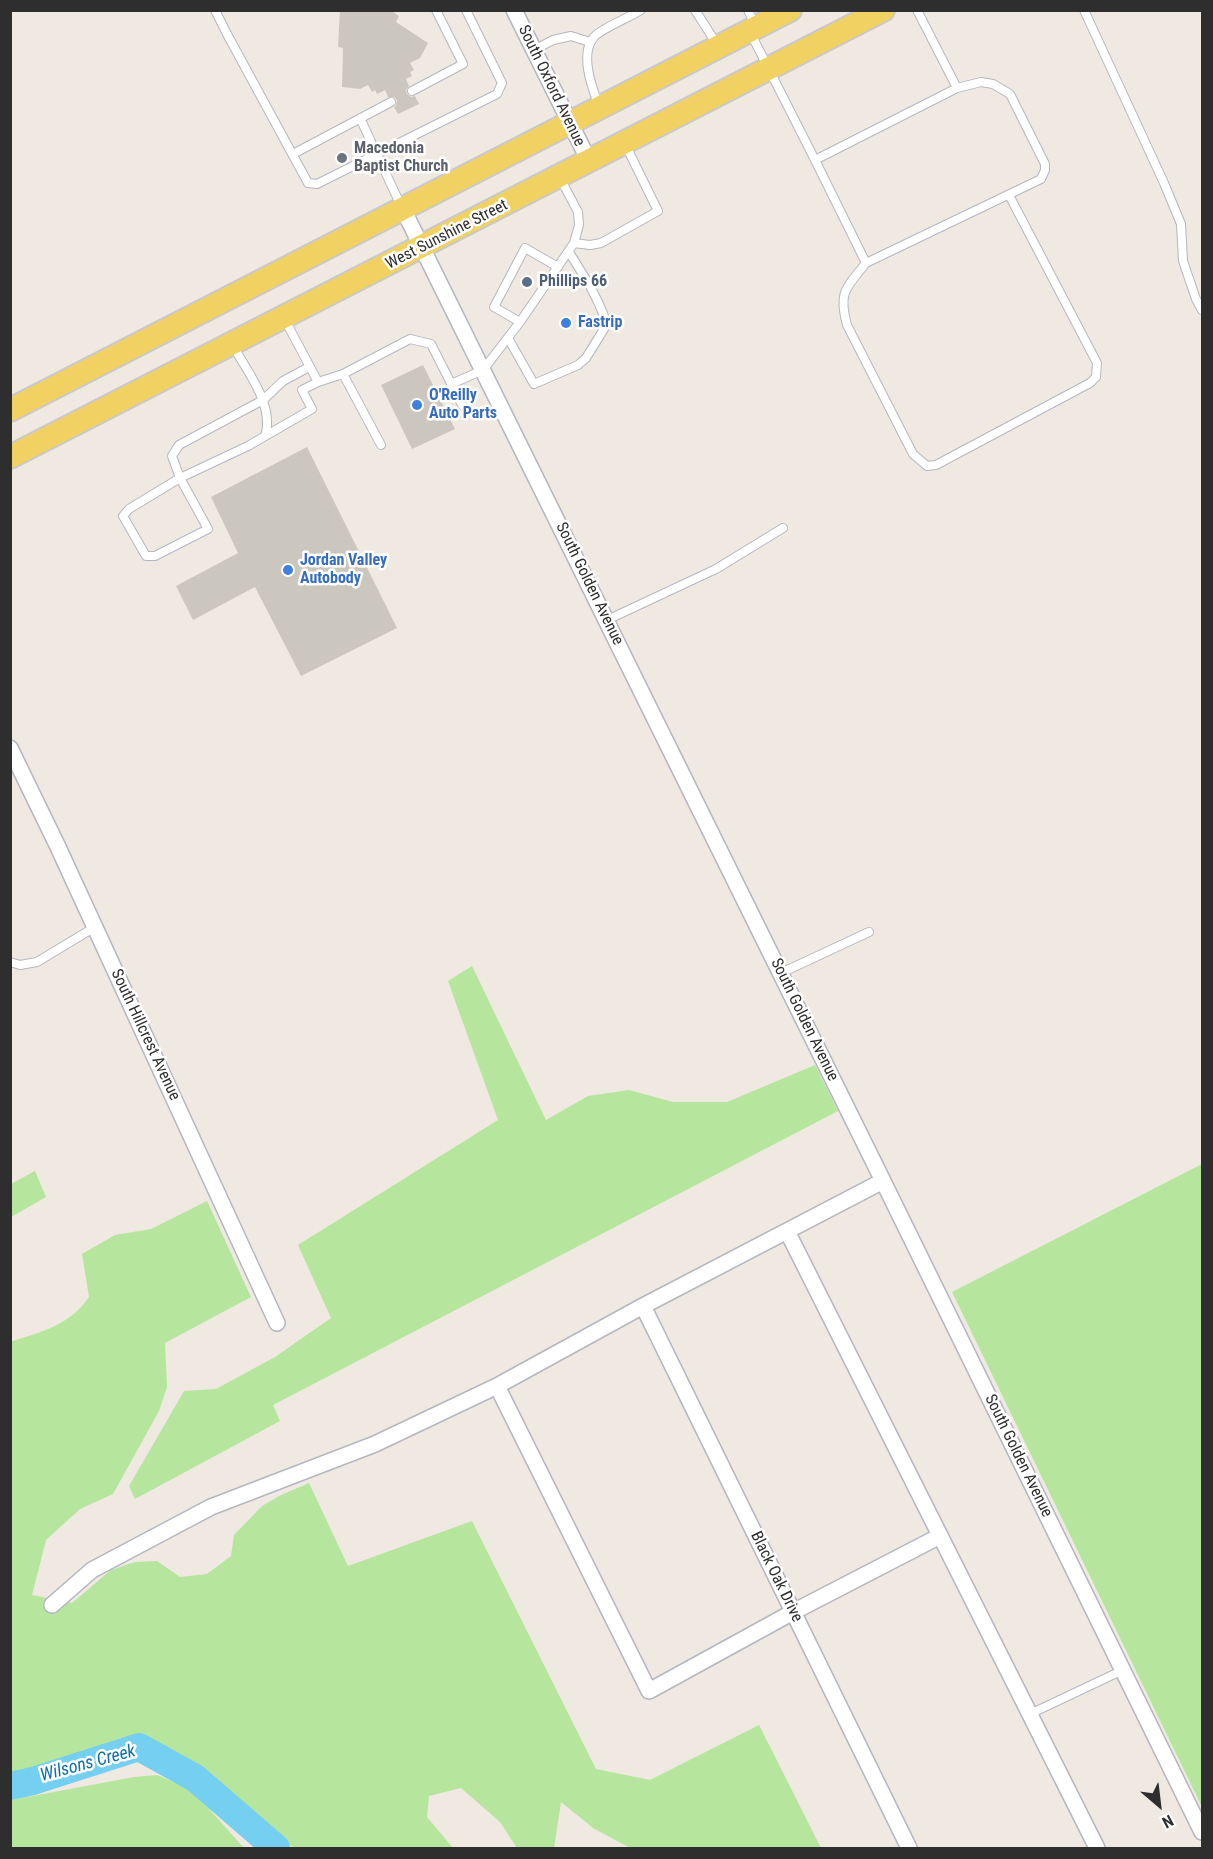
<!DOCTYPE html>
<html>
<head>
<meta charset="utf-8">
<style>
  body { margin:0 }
  #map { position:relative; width:1213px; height:1859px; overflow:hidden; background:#efe9e1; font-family:"Roboto Condensed",sans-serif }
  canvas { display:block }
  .frame { position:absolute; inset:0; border:12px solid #2e2e2e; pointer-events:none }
  .north { position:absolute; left:1129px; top:1775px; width:60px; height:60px; -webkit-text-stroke:4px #fff; paint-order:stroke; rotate:152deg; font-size:16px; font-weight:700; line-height:24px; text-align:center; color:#2e2e2e }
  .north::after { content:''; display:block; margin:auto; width:21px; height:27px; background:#2e2e2e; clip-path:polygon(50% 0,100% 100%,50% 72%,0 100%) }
</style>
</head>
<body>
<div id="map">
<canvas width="1213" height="1859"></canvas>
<div class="frame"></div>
<div class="north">N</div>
</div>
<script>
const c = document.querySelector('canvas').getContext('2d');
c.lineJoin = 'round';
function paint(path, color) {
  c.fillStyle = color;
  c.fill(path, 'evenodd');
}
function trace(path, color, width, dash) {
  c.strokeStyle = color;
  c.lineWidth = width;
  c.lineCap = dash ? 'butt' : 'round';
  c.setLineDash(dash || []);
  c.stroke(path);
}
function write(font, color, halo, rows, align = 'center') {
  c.font = font + ' "Roboto Condensed",sans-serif';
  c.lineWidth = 5;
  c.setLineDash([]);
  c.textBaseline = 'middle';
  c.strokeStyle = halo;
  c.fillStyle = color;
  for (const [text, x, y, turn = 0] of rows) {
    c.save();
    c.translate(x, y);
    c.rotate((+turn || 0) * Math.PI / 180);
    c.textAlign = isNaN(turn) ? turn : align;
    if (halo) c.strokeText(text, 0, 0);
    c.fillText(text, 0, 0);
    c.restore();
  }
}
paint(new Path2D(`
  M472,966L546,1120L588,1096L629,1090L673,1102H727L815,1065L838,1111L273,1405L280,1421L135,1499L129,1486L184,1391L216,1389L275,1357L331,1318L298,1245L498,1120L448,981Z
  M1202,1164V1807L952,1292Z
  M35,1171L46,1197L11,1217V1184Z
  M207,1201L251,1297L165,1343L167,1387L159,1411L113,1494L80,1509L46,1540L32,1595L72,1603L111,1570L135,1562L157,1561L180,1577L207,1574L231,1556L234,1535L262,1506L281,1495L309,1483L348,1566L472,1521L596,1769L650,1780L759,1725L821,1848H630L593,1828L561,1802L554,1848H517L500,1822L461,1788L429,1796L427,1817L453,1848H294L266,1829L195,1764L154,1742L121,1738L37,1769L11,1774L10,1342C43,1331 69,1326 89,1297L82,1254L115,1235L151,1229Z
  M157,1775L192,1790L244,1848H11V1800L134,1777Z`), '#b6e59e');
trace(new Path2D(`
  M10,1786L33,1781L139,1747L195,1778L276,1848`), '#75cff0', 28);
paint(new Path2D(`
  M340,10H390L399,16L396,22L428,43L420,58L410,63L414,70L410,72L412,76L406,79L409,86L406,90L407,94L411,97L415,96L419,104L398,114L394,107L396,105L397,100L394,97H388L385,90L377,94L375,90L372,92L368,85L360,89L342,87L343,48L338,47Z
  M423,365L455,429L412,449L381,385Z
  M307,447L397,628L301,676L255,587L193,620L176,586L238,553L211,497Z`), '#cbc7bf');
const lane = new Path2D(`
  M215,10L227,34L308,183L317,184L497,94L502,83L466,10
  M695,10L718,46
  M748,10L755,25
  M1084,10L1164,183L1181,224L1183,261L1196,299L1202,310
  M751,34L815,160L957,88L917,10
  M534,50L553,40L571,36L590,42
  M412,91L463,64L436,10
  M599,106C592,88 578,51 596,35C607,26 628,18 641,10
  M360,118L402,208
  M293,154L391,102
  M815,160L866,263L1041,179L1045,170V164L1010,94L993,84L981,82L957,88
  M574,243L590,245L601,243L658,211L625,144
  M866,263C846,288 838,292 847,325L913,454L927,466L936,465L1090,383L1096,377L1097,363L1009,195
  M285,320L318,382L302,390L312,409L248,446L180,478L129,509L123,516L146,556H155L208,529L180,478L172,456L179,445L263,400L283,381L309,367
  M520,322L494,307L525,248L558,267
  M508,338L534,384L578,365L586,358L604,329L606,321L599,304L590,286L569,252
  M233,346C247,371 275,406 265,436
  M343,374L381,445
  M318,382L343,374L410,339L431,344L462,405
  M451,384L483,370L520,322L574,243L579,225L578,212L560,178
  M607,620L716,569L783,528
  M10,962L20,965L37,962L95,927
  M781,973L869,932
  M1030,1714L1123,1670`);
const street = new Path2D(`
  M514,10L589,161
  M403,209L883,1181L1202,1832
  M10,748L58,847L277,1323
  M787,1231L1097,1848
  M643,1306L909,1848
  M497,1386L649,1691L793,1612L940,1536
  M52,1605L92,1570L211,1507L375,1444L497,1386L643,1306L883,1181`);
const primary = new Path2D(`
  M10,410L790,10
  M10,457L883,10`);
trace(lane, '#b4b7c1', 10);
trace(street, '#b4b7c1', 18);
trace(primary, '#c9c9c9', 26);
trace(lane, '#fff', 8);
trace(street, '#fff', 15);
trace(primary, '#f2d163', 22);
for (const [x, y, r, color] of [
  [342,158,6,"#6b7280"],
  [527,282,6,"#5c6f8a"],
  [566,323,6,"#3f7fe0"],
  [417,405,6,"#3f7fe0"],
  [288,570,6,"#3f7fe0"]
]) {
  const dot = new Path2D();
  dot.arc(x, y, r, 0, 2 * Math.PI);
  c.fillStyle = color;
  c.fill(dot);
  trace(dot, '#fff', 2);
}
write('16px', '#2e2e2e', '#fff', [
  ["South Oxford Avenue",551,86,64],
  ["West Sunshine Street",447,235,-27],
  ["South Golden Avenue",589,584,64],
  ["South Golden Avenue",804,1020,64],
  ["South Hillcrest Avenue",145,1035,65],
  ["South Golden Avenue",1018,1456,64],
  ["Black Oak Drive",776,1577,64]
]);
write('bold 16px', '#5b616d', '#fff', [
  ["Macedonia",354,149],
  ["Baptist Church",354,167]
], 'left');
write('bold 16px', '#4e5e75', '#fff', [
  ["Phillips 66",539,282]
], 'left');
write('bold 16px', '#366cbe', '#fff', [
  ["Fastrip",578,323],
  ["O'Reilly",429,396],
  ["Auto Parts",429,414],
  ["Jordan Valley",300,561],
  ["Autobody",300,579]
], 'left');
write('italic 18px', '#0d6fa3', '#fff', [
  ["Wilsons Creek",88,1764,-15]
]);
</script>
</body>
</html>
